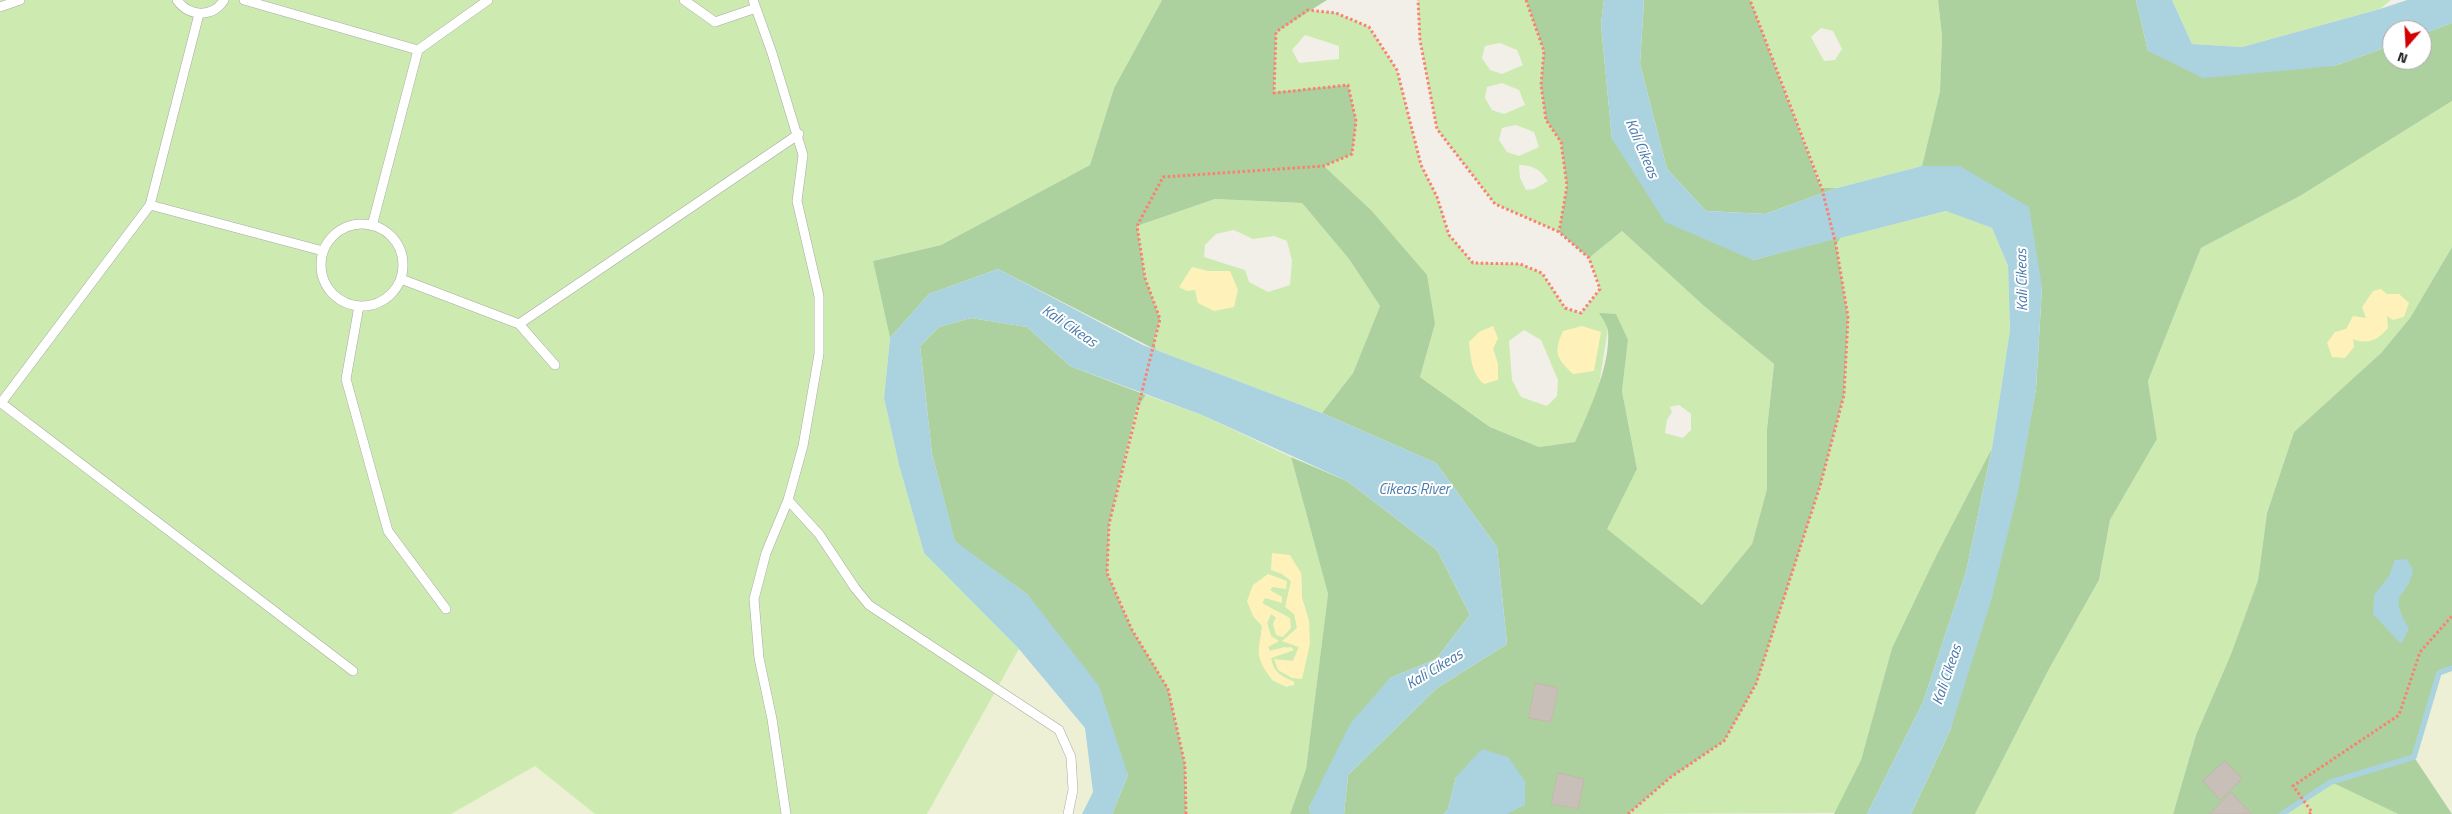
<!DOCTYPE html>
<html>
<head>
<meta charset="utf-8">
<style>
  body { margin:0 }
  #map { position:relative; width:2452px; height:814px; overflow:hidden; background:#f2efe9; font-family:"Titillium Web",sans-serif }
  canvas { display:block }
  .north { position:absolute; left:2382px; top:20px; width:50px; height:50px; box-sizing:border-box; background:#fff; border:1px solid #a7a7a7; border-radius:50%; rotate:199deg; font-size:14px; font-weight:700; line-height:20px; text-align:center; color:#222 }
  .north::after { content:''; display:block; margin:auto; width:18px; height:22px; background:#d40000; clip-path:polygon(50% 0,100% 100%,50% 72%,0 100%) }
</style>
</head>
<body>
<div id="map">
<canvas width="2452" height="814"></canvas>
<div class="north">N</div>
</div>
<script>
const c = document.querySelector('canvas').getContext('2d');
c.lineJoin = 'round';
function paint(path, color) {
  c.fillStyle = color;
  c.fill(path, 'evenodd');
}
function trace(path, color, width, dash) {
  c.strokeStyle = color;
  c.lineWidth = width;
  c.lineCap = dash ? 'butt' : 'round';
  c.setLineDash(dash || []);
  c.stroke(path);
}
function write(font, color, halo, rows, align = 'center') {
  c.font = font + ' "Titillium Web",sans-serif';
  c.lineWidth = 4;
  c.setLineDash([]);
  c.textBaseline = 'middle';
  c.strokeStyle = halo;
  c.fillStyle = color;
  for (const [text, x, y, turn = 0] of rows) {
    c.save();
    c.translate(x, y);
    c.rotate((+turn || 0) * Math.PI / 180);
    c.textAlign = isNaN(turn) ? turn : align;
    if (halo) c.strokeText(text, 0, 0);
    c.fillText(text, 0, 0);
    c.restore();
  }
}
paint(new Path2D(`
  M1019,649L1085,728L1093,793L1082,814H927Z
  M2452,668V813L2414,757L2439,673Z
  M535,766L595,814H451Z`), '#eef0d5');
paint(new Path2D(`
  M0,0H1162L1114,88L1090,165L941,245L873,261L890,338L884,398L899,465L924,553L1019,649L927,814H595L535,766L451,814H0Z
  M1418,0H1526L1544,51L1541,85L1546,120L1561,142L1567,186L1559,232L1495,204L1437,129L1420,40ZM1500,43L1517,50L1523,65L1502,74L1490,70L1482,58L1485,46ZM1502,83L1519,90L1525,105L1504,114L1492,110L1485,98L1487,87ZM1516,125L1534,132L1539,147L1519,156L1507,152L1499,140L1502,128ZM1519,165C1534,165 1540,170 1548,181L1534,189L1526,190L1520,178Z
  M1750,0H1938L1942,36L1940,91L1922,166L1837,188L1822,189ZM1821,28L1833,31L1842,49L1835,60L1824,61L1811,37Z
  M2172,0H2391L2380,9L2242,47L2192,44Z
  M1308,10L1336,13L1369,27L1397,70L1421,165L1437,197L1449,235L1473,263L1520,264L1542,273L1565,308L1581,313L1600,289L1589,258L1622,231L1704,306L1774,364L1767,429V489L1752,544L1702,605L1606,529L1637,469L1622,391L1628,340L1608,329L1598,391L1575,442L1539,447L1490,427L1420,377L1435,324L1371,210L1324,166L1274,93L1276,32ZM1305,35L1339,46V59L1299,63L1292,50ZM1493,327V349L1498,364L1479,332ZM1524,330L1541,340L1558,380L1557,396L1547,406L1521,397L1512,380L1509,341ZM1679,405L1691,414V430L1683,438L1665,433L1667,420L1672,412L1670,407Z
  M2452,101V247L2410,318L2381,353L2294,432L2267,513L2258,580L2231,654L2196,735L2173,814H1975L2049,669L2099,580L2110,520L2157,439L2148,381L2201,248L2300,196Z
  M1215,199L1302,203L1349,259L1380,306L1353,373L1322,413L1156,350L1154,340L1160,319L1145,278L1137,226ZM1234,230L1253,239L1274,236L1287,241L1292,261L1290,285L1268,292L1249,282L1245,270L1204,257L1205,245L1216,234ZM1192,267L1207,271H1230L1198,303Z
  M1947,211L1992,228L2008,266L2010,330L1992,448L1937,554L1892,648L1861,760L1836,813L1628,814L1671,777L1789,579L1820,486L1844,395L1848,317L1836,245L1841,237Z
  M1146,395L1202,415L1291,457L1328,594L1306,769L1290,814H1186L1185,765L1132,630L1107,573L1109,524L1136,409ZM1301,573L1302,598L1309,621L1292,678L1275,660L1293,661L1299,647L1283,641L1297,628L1291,581L1282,574ZM1268,574L1272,587L1262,603L1291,628L1271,614L1267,623L1271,636L1268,647L1270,651L1285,647L1293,650L1271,658C1273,672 1281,676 1294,682L1287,687L1272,680L1259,656L1262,625L1253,616Z
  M2331,782L2398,814H2282Z`), '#cdebb0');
paint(new Path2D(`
  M1162,0H1327L1276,32L1274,92L1348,85L1356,121L1352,154L1324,166L1371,210L1427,275L1435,324L1420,377L1490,427L1539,447L1575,442C1589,411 1611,365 1608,330C1607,325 1602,318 1599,313L1616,314L1628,340L1622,391L1637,469L1607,529L1702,605L1752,544L1767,489V429L1774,364L1704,306L1622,231L1589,258L1559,232L1567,186L1561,142L1546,120L1541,85L1544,51L1526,0H1604L1601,24L1612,139L1753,260L1841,237L1836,245L1848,317L1844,395L1820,486L1756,684L1724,741L1671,777L1628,814H1507L1456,777L1448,809L1444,814H1344L1348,775L1437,688L1507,644L1497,547L1436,463L1322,413L1353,373L1380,306L1349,259L1302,203L1215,199L1137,226L1145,278L1160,319L1154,340L1156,350L998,269L929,294L890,338L873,261L941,245L1090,165L1114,88ZM1536,684L1558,688L1551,722L1529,717ZM1558,774L1584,779L1577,809L1552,804Z
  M1644,0H1750L1821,188H1837L1765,214L1706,211L1667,169L1640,64Z
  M1938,0H2136L2148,51L2334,66L2392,45V60H2422V34L2452,23V101L2300,196L2201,248L2148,381L2157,439L2110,520L2099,580L2049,669L1975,814H1911L1950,731L2017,492L2036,389L2042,287L1960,166H1922L1940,91L1942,36Z
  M2452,247V668L2439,673L2414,757L2452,814H2398L2331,782L2282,814H2173L2196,735L2231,654L2258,580L2267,513L2294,432L2381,353L2410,318Z
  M971,318L1027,327L1070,366L1146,395L1136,409L1109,524L1107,573L1132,630L1168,689L1185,765L1186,814H1112L1128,775L1028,595L955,542L932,454L920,346L939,327Z
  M1992,448L1966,572L1923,702L1867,814H1834L1861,760L1892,648L1937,554Z
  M1291,457L1347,481L1437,550L1470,615L1436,659L1390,678L1309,807L1311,814H1290L1306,769L1328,594Z`), '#add19e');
paint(new Path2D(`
  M1192,267L1207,271H1230L1238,290L1234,307L1214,311L1198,303L1195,290L1187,291L1179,287Z
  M2381,289L2387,294H2399L2409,303L2404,317L2393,320L2387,316L2388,328C2378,340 2368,345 2353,339L2354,347L2345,358L2332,357L2327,343L2335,332L2346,329L2353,316L2366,318L2362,307L2373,291Z
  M1493,326L1498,338L1493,349L1498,364V380L1484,384C1471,373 1471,358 1469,342L1479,332Z
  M1582,326L1601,332L1594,371L1573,374C1557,359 1553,353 1563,331Z
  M1272,553L1290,555L1301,573L1302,598L1309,621L1310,644L1302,679L1292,678L1278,670L1274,659L1293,661L1299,647L1282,641L1297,628L1294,614L1285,607L1291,581L1282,574L1271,570Z
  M1268,574L1287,581L1286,589L1272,587L1270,590L1282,597V603L1265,598L1262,603L1290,618L1291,628L1283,637L1276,635L1273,624L1276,617L1271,614L1267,623L1271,636L1279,641L1268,647L1269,651L1291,647L1294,650L1271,658C1273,673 1281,676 1294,682V685C1277,690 1261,670 1259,654C1258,644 1262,635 1262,626L1253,616L1247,601L1253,585Z`), '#fff1ba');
paint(new Path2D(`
  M1604,0H1644L1640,64L1667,169L1706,211L1765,214L1837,188L1922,166H1960L2029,207L2042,287L2036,389L2018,492L1991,601L1950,731L1911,814H1867L1923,702L1966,572L1992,448L2010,330L2008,266L1992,228L1946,211L1753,260L1665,222L1612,139L1601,24Z
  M2136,0H2172L2192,44L2242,47L2380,9L2407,0H2452V23L2422,34V30H2392V45L2334,66L2203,78L2148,51Z
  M998,269L1143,345L1322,413L1436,463L1497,547L1507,644L1437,688L1348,775L1344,814H1311L1309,807L1350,724L1390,678L1436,659L1470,615L1437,550L1347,481L1202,415L1070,366L1027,327L971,318L939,327L920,346L932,454L955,541L1028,595L1099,686L1128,775L1112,814H1082L1093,792L1085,728L1019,649L924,553L899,465L884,398L890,338L929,294Z
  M2407,559L2413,570C2406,603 2387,588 2409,629L2401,644L2373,614L2374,595L2389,576L2395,560Z
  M1482,749L1508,757L1525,781V805L1507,814H1444L1448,809L1456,777Z`), '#aad3df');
trace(new Path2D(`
  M2282,814L2331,782L2414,757L2439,673L2452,668`), '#aad3df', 5.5);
const building = new Path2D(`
  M1536,683L1558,688L1551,722L1529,718Z
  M2225,761L2242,779L2220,800L2203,781Z
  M1558,773L1584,779L1578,809L1552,804Z
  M2231,792L2252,814H2210Z`);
paint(building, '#c7bfb8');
trace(building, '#c4b6ab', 1);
const service = new Path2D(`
  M177,0C189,17 213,18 224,0
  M244,0L418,50
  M684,0L715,22L756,8
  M753,0L772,53L803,155L797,201L819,296V354L803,446L788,500L766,553L754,599L759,658L772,719L786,814
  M0,7L20,0
  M150,205L199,14
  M321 265a41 41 0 1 1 82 0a41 41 0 1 1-82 0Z
  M372,226L418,50L488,0
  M401,279L519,324L555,365
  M359,306L346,379L388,531L446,609
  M519,324L799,134
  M0,402L353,671
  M1,403L150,205L323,251
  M788,500L819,534L855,588L869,605L1059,730L1071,757L1073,790L1068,814`);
trace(service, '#a9a9a9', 10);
trace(new Path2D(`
  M1526,0L1544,51L1541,85L1546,120L1561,142L1567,186L1559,232
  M1186,814L1185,765L1168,689L1132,630L1107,573L1109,524L1160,319L1145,278L1137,226L1163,177L1324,166L1352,154L1356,121L1348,85L1274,93L1276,32L1308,10L1336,13L1369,27L1397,70L1421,165L1437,197L1449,235L1473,263L1520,264L1542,273L1565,308L1581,313L1600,289L1589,258L1559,232L1495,204L1437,129L1420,40L1418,0
  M1628,814L1671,777L1724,741L1756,684L1820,486L1844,395L1848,317L1836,245L1822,189L1750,0
  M2309,814L2312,812L2293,786L2399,715L2420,652L2452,616`), '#fa8072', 3, [2.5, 2.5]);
trace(service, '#fff', 9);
write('italic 15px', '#4a7aab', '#fff', [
  ["Kali Cikeas",1641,149,67],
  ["Kali Cikeas",2023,280,-91],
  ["Kali Cikeas",1069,327,34],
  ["Cikeas River",1414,490],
  ["Kali Cikeas",1435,670,-31],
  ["Kali Cikeas",1948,675,-71]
]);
</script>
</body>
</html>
